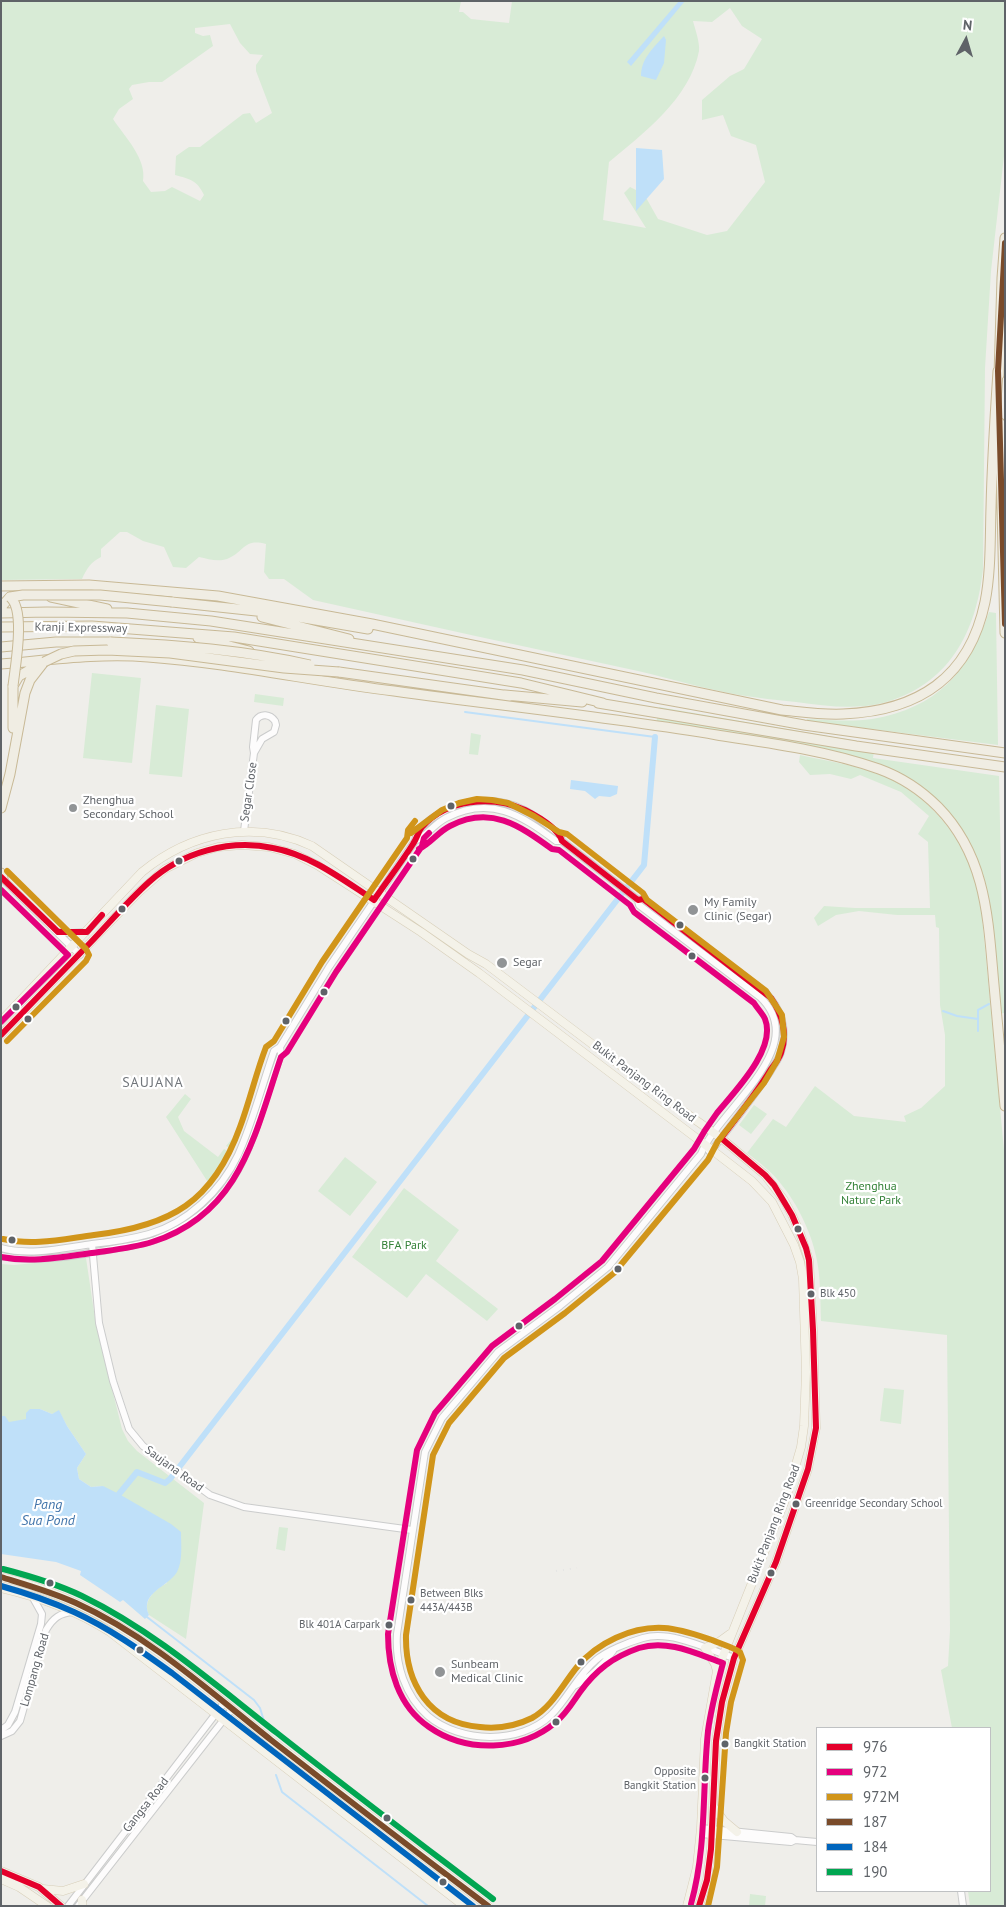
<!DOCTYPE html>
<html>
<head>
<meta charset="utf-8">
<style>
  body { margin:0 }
  #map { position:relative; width:1006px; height:1907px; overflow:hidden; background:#efeeea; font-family:"PT Sans",sans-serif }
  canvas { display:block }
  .frame { position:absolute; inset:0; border:2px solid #5f6368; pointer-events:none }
  .legend { position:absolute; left:816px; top:1727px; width:175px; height:165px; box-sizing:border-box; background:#fff; border:1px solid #bfc1c3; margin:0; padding:6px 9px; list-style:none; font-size:15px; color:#5f6368 }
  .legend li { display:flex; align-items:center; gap:10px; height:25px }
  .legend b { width:25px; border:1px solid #bfc1c3 }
  .north { position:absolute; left:941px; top:15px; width:50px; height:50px; -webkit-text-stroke:4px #fff; paint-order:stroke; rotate:6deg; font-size:14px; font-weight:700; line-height:20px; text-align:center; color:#5f6368 }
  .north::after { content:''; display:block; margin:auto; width:18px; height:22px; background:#5f6368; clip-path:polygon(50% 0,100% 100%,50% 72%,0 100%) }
</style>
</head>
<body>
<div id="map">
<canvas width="1006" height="1907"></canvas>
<div class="frame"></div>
<ul class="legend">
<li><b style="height:6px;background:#e4002b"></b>976</li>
<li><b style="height:6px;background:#e5007d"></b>972</li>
<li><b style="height:6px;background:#d1951a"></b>972M</li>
<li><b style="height:6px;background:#7a4b2a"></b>187</li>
<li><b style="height:6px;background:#0065bd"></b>184</li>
<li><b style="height:6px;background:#00a651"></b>190</li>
</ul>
<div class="north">N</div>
</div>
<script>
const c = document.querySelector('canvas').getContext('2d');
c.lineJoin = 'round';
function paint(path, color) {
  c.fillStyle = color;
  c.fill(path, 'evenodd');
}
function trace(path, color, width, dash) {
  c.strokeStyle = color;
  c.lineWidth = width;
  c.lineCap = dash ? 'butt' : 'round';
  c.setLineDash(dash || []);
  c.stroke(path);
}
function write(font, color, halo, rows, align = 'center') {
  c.font = font + ' "PT Sans",sans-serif';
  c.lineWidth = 4.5;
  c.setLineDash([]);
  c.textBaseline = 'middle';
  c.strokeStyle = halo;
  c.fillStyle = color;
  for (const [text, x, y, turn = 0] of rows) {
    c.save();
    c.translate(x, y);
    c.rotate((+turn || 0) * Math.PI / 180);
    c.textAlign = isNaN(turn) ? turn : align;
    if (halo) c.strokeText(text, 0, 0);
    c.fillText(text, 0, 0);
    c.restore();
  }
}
paint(new Path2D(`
  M1,1H461L459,12H463L471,19L509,23L512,1H1005V147L991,271L985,368L983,569C976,633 949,685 883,703C854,710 825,706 796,702C777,700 758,698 739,695C705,689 672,679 638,671C530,648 421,624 313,600L284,579H269L264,572L266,544C243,538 245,552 227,559C218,562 208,559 199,557L186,568L173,567L164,547L143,541L127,532H120L101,549V557C91,562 87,568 82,579L1,580ZM730,8L742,26L762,39L744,69L730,76L702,100V120L723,115L731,136L756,145L765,182L727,231L707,235L658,219L644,194L630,187L624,193L646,228L603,220L609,162C644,133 690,98 699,51C700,42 695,29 693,21L712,22ZM230,24L240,43L250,54L263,55L256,65V71L272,113L256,123L250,113L243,114L200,147H189L176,156L175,175C190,179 197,180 204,195L200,201L172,187L165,191L151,192L143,181C147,159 125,137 113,119L119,109L133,99L129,89L132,85L149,82H162L213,46L210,35L203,36L195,33V28Z
  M989,612L996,613L998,745L807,721V719C829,720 851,722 872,719C937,708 969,672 989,612Z
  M92,673L141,678L132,763L83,758Z
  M255,694L284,698L283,706L254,702Z
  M156,705L189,709L182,777L149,774Z
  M659,707L875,744L873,758L999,776L1004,1013L999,1014L982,875L934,798L872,769L790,751L655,730Z
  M471,733L481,735L478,755L469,754Z
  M800,755C827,761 855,765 881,775C925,793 956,829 973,872C977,882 979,895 981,905L1005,1161V1906H970L968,1891H990V1728H952L941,1670L948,1666L950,1630L947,1335L821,1321C820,1300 821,1277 816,1256C811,1232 797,1203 781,1184C772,1172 759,1162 747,1153L773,1119L786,1127L815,1086L854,1116L906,1122L904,1116L921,1108L945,1086V1035L940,1005L939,928L936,927L935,915H897L859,911L836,915L818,926L814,918L824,906L855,908H930L928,842L918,834L929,816L901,792L860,775L851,779L830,774L810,775L799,762Z
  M185,1094L191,1099L178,1117L184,1131L218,1157L224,1149L228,1151L230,1148L226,1146L235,1135L238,1137L225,1166L211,1187L166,1117Z
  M754,1105L767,1114L751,1134L739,1125Z
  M345,1157L377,1182L350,1216L318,1191Z
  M404,1188L459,1230L436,1261L498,1309L487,1321L426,1274L407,1298L352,1257Z
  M86,1258L96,1325L122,1429L128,1441L137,1451L204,1503L186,1639L149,1615C142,1601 155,1589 167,1583L103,1486L91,1487L79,1479L77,1468L86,1454L67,1426L59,1411L52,1414L40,1409L31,1428L1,1420L5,1416H1V1264L14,1265Z
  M884,1388L904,1390L901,1424L880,1421Z
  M279,1527L288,1528L285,1551L276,1549Z
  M750,1894L766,1896L765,1906H749Z`), '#d8ebd6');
paint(new Path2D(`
  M679,1H685L631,66L627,62Z
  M664,36L666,40L664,63L656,80L641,76C641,59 653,48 664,36Z
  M636,148L662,150L664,179L636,211Z
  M571,780L618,786L617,794L610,797L599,796L595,799L585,791L570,789Z
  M30,1409H40L52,1414L59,1410L67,1426L86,1454L77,1468L79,1479L91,1487L103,1486L119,1494L171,1524L181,1532C181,1544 183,1561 177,1572C168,1587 139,1593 149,1615L145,1619L123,1600L120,1602L80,1575L81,1571L56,1562L1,1554V1416H5L9,1422L26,1419V1413Z`), '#bfe0f9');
trace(new Path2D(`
  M465,712L655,737
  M943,1011L957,1016L978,1019
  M978,1031V1010L989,1004
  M147,1617L254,1700L260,1708L264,1721
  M276,1775L282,1792L428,1906`), '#bfe0f9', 2);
trace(new Path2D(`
  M119,1494L137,1472L165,1483L170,1479L644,865L655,737`), '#bfe0f9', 6);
const minor = new Path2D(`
  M244,831L254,753L262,739L274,732L276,725L275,721C270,714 261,713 256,720L253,747L254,753
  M415,841C427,836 434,824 446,818C490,795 521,815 556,841H562L638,900L639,905L760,997C813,1047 718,1110 701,1154L608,1267L560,1306L498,1352L442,1418L425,1452L397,1634C395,1664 405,1696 428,1716C460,1743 520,1745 551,1715C568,1698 577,1676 596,1660C606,1651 629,1642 643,1638C671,1630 708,1649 734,1658
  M1,877L80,955
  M638,900L643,899L765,992C781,1008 788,1029 781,1052C779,1059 774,1065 770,1072C752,1099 732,1124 712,1150L709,1151
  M58,932L72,933L86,932
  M92,1244L99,1323L113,1381L129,1429L143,1446L210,1495L244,1507L412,1530
  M1,1248C30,1256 63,1248 92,1244C111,1242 131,1239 149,1234C187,1223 221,1191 238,1155C253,1122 262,1085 274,1051L280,1047L329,967L415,841C417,830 427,821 437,815C461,799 495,796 522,809C536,815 548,826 560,835L562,841
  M1,1256C33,1263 75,1256 107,1250C122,1247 140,1245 155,1240C247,1204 251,1135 281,1054L280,1047
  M574,1686C589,1679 604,1664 613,1651
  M1,1730L8,1725L15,1712L41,1624L42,1614L32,1596
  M1,1736L12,1731L20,1721L46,1630C53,1618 60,1613 73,1612
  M701,1828L791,1837L795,1840
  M701,1834L791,1842L795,1840L817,1842
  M961,1891L963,1906
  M68,1906L224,1703
  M78,1906L232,1709`);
const major = new Path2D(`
  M1,1021L142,872C191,832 254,819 312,846L468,954L486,964L649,1087L721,1138L765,1175L784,1200L792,1215L800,1233L809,1260L813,1330L816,1428L808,1469L776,1562L734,1658L722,1702L716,1741L711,1849L707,1880L699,1906
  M1,1035L139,892L165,869L197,853L218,847L242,845L269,847L295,854L317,865L421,932L479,973L712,1150L752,1181L772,1202L794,1245L800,1262L803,1279L806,1372L804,1426L801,1447L787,1495L717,1671L705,1739L701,1828L697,1867L687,1906
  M1,1577C110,1602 186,1673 271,1740C343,1795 415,1851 488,1906
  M1,1588C40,1597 76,1610 110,1632L464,1906
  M717,1671L715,1664L705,1648L719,1642L730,1634
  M713,1806L724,1821L737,1832
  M1,1871L39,1887L61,1906
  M1,1879L19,1887L47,1906
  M43,1889L63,1891L84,1884
  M82,1906V1900`);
const highway = new Path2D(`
  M999,375L1002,278L1005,238
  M1000,423L1005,633
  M1,586L89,585L218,596L372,624L782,710C802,712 822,715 843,714C917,711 969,679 985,602C991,572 990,539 991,508C992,462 995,416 998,371
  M51,597L107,609
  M172,602L275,613L368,629
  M1,610L3,605L10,597
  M1,613L47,612L127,613L211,621L523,670L656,698L804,725L1005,753
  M262,617L349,639
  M1,627L92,626L234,637L521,683L603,703
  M198,638L249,651
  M1,647L56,642H111
  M1,664C50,660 99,653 148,657C230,663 312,681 394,691C502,706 610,717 717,735C771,743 828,751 879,769C901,777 922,791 938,807C987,857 988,920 994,985C998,1026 1001,1066 1005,1106
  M339,672L510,696
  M505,695L582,702
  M598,703L856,746L1005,767
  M13,728V686L19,676L42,663
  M1,808L10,774L25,693L30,680L44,662
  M1,873L3,878`);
trace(minor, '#cbcccc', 8);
trace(major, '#d7ceb8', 9);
trace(highway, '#c8b996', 11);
trace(minor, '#fdfcfc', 6);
trace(major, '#f4f2e9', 8);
trace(highway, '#f0ede3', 9);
trace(new Path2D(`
  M556,1571L577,1568`), '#e4e4e4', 2, [1, 6]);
const highwayBridge = new Path2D(`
  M10,597L23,595H100L172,602
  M10,597C26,610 15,667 13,686
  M111,642C178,645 244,650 310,665
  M44,662L61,654L74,651L107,650L170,653L284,668L339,672`);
trace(highwayBridge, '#c8b996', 11, []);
trace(highwayBridge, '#f0ede3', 9);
trace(new Path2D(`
  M1,877L58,932H87L102,915
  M1,1035C31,1004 61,973 91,942C110,922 129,900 149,882C182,852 230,839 273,848C311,855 343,880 374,900C387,881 401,863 413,844C417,838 418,832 422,827C447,799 492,795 525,810C537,816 558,828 562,841L638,900L643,899L771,998C782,1014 788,1034 781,1053C779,1059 775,1064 771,1069C756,1094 738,1116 721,1138L765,1175L774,1185L792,1215L806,1248L809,1260L813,1330L816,1428L808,1469L776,1562L734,1658L722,1702L716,1741L711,1849L707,1880L699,1906
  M1,1871L39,1887L61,1906`), '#e4002b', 6);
trace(new Path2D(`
  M419,849C431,843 438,832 450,826C490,805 519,825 552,849L559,850L630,905L634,912L754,1003C757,1008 763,1014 765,1019C777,1049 734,1092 717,1113C708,1125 701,1136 694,1149L602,1261L555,1299L492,1346L435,1413L417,1450L388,1634C388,1669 398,1706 429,1727C466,1753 521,1752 556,1722C566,1714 573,1702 580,1692C596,1670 613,1657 639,1648C668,1639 697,1654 723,1663C717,1686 711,1708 708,1731C702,1789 707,1847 691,1904
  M1,890L68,955L1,1022
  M1,1257C32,1263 62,1257 92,1253C112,1250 133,1248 152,1242C241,1214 255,1133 281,1057L287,1052L336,972L422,846L424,838L429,833`), '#e5007d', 6);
trace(new Path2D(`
  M411,833L442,810L459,803L477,799L492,800L508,803L534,816L559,832L567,834L643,893L647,900L766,991L782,1015L784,1037L777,1061L764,1083L718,1141L708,1160L614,1273L565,1313L504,1358L449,1423L433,1455L406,1635C405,1683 429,1723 480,1727C498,1729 516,1726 532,1718C552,1707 563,1684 577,1667C597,1643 632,1626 664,1628C681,1629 697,1635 712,1640C721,1644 732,1647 740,1652L743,1660L731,1702L726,1733L717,1867L708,1906
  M7,871L86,949L89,955L86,961L7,1041
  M3,1239C34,1246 63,1239 94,1235C171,1226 213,1202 240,1127C250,1100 256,1073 266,1047L274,1041L322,962L407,838L408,830L415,821`), '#d1951a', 6);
trace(new Path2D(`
  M1005,243L998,371L1005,624
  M1,1577C27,1585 52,1592 76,1603C149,1636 209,1691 271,1740C343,1796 415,1851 488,1906`), '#7a4b2a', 6);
trace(new Path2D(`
  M1,1586C26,1593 50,1601 74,1612C109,1628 140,1650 172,1673L473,1906`), '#0065bd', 6);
trace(new Path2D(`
  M3,1569C30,1576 57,1584 82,1596C154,1631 214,1684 277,1733C348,1789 421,1844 493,1899`), '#00a651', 6);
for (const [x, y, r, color] of [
  [451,806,4.5,"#5f6368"],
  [73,808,5,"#919496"],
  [413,859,4.5,"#5f6368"],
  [179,861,4.5,"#5f6368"],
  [122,909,4.5,"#5f6368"],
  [693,910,6,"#919496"],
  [680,925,4.5,"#5f6368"],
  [692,956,4.5,"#5f6368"],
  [502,963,6,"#919496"],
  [324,992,4.5,"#5f6368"],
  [16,1007,4.5,"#5f6368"],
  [28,1019,4.5,"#5f6368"],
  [286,1021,4.5,"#5f6368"],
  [798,1229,4.5,"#5f6368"],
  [12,1240,4.5,"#5f6368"],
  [618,1269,4.5,"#5f6368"],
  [811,1294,4.5,"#5f6368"],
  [519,1326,4.5,"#5f6368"],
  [796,1504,4.5,"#5f6368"],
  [771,1573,4.5,"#5f6368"],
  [50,1583,4.5,"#5f6368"],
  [411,1600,4.5,"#5f6368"],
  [389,1625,4.5,"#5f6368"],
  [140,1650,4.5,"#5f6368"],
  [581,1662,4.5,"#5f6368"],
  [440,1672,6,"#919496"],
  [556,1722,4.5,"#5f6368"],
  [725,1744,4.5,"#5f6368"],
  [705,1778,4.5,"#5f6368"],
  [387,1818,4.5,"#5f6368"],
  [443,1882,4.5,"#5f6368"]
]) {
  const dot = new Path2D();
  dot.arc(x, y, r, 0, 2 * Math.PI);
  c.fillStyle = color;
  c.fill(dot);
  trace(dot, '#fff', 2);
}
write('11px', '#5f6368', '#fff', [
  ["Blk 450",820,1294],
  ["Greenridge Secondary School",805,1504],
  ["Between Blks",420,1594],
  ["443A/443B",420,1608],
  ["Blk 401A Carpark",380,1625,"right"],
  ["Bangkit Station",734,1744],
  ["Opposite",696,1772,"right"],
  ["Bangkit Station",696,1786,"right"]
], 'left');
write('12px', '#5f6368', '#fff', [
  ["Kranji Expressway",81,628,1],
  ["Segar Close",249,792,-82],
  ["Bukit Panjang Ring Road",644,1082,37],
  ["Saujana Road",174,1469,36],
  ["Bukit Panjang Ring Road",774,1524,-69],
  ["Lompang Road",35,1670,-74],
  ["Gangsa Road",146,1805,-52]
]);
write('12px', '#5f6368', '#fff', [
  ["Zhenghua",83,801],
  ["Secondary School",83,815],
  ["My Family",704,903],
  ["Clinic (Segar)",704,917],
  ["Segar",513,963],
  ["Sunbeam",451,1665],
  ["Medical Clinic",451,1679]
], 'left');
write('12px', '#348238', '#fff', [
  ["Zhenghua",871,1187],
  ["Nature Park",871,1201],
  ["BFA Park",404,1246]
]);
c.letterSpacing = '1px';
write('14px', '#70757a', '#fff', [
  ["SAUJANA",153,1083]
]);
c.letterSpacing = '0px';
write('italic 14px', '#4174aa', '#fff', [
  ["Pang",48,1505],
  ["Sua Pond",48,1521]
]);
</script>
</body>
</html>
